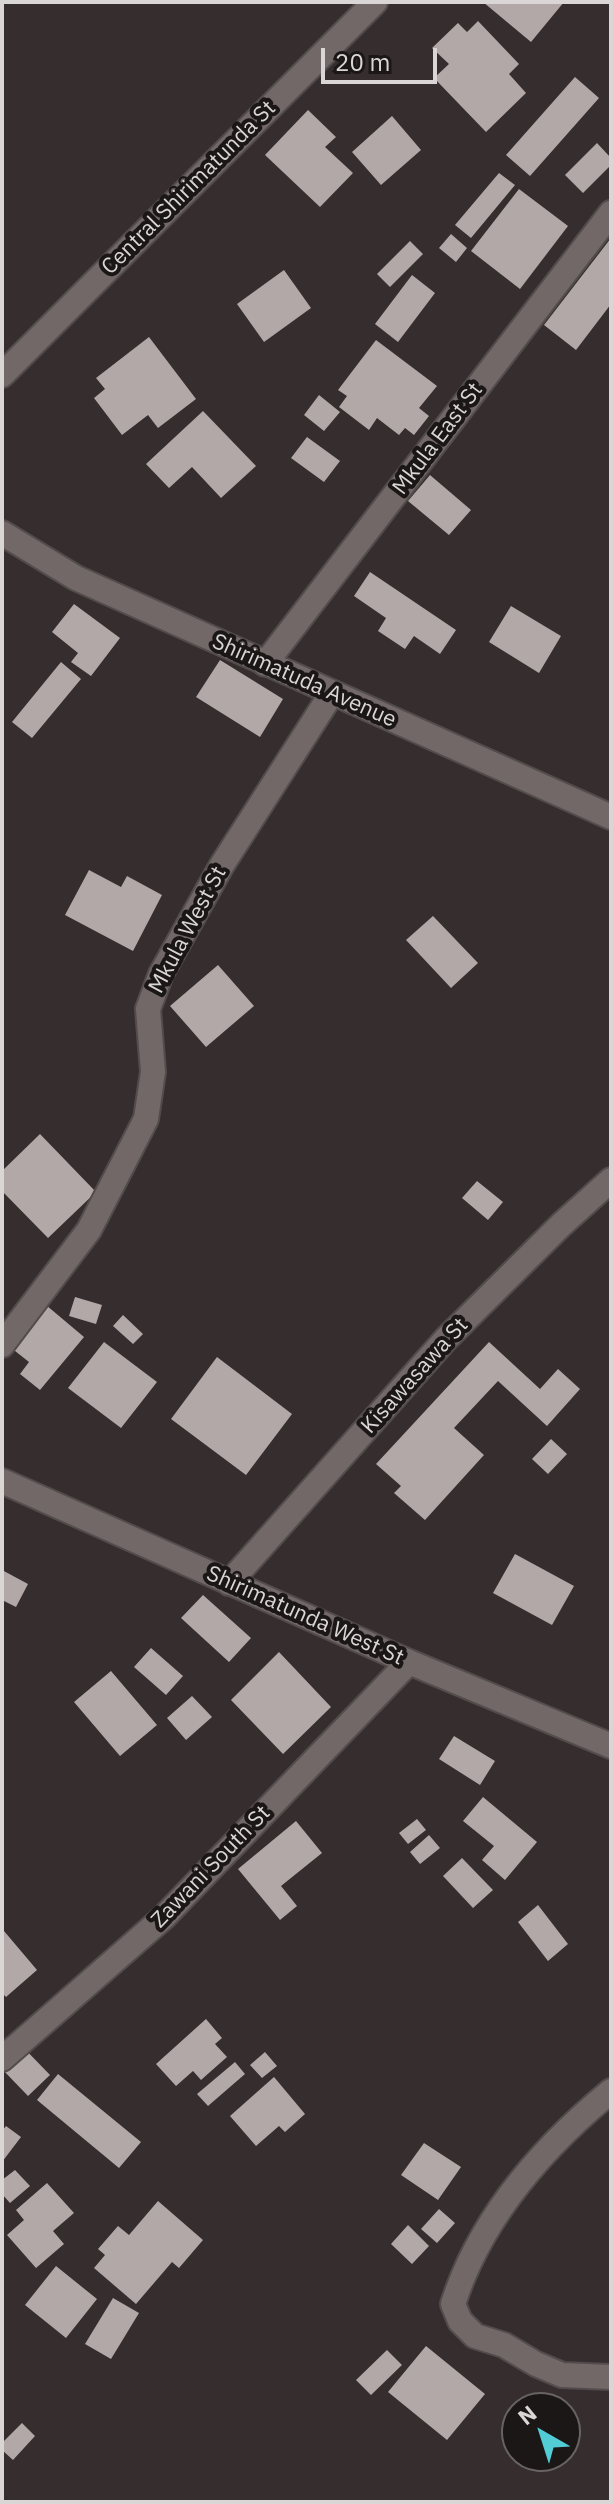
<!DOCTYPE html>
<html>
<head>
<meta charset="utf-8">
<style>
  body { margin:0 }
  #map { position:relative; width:613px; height:2504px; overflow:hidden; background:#362e2e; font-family:"IBM Plex Sans",sans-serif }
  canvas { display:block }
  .frame { position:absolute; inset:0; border:4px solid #dbd6d6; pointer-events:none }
  .north { position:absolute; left:501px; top:2392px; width:80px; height:80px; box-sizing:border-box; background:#1b1717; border:2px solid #686363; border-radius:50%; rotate:321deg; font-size:22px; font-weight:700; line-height:32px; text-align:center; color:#dbd6d6 }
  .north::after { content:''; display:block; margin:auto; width:28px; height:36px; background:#52ccd5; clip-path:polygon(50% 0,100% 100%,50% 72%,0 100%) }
  .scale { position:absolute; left:321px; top:48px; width:116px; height:36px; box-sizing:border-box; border:4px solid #dbd6d6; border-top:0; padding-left:10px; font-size:24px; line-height:28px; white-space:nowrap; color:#dbd6d6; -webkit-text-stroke:6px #1b1717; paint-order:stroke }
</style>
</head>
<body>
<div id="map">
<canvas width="613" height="2504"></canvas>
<div class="frame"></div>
<div class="north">N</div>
<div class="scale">20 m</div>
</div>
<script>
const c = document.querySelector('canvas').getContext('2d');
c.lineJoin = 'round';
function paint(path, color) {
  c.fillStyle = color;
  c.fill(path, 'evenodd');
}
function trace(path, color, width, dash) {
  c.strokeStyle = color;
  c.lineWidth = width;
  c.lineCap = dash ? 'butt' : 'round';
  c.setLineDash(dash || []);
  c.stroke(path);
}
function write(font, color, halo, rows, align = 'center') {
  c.font = font + ' "IBM Plex Sans",sans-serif';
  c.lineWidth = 8;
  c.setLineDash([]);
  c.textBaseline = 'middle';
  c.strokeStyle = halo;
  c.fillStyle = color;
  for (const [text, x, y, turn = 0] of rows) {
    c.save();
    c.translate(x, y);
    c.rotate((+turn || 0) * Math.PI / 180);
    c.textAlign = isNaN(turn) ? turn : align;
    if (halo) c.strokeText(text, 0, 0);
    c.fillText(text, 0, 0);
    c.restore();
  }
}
paint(new Path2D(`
  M483,2H564L531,42Z
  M478,21L519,64L509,74L526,93L486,132L434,78L449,64L432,48L458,23L467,32Z
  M575,77L599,98L530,176L506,155Z
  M308,110L336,137L325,147L353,173L320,207L265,155Z
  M392,116L421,150L381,185L352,152Z
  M597,143L611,158V165L583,193L565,175Z
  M499,173L515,185L471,238L455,225Z
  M519,189L568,226L520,289L471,251Z
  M451,234L467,248L456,262L439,248Z
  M611,238V304L576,350L544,325Z
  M410,241L423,254L390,287L377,274Z
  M284,270L311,308L264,342L237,304Z
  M412,275L435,293L398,342L375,324Z
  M149,337L196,399L158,428L148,415L122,435L94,398L105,389L96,378Z
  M376,340L437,386L419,408L429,416L414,435L405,428L399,435L377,418L369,430L339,407L347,396L338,390Z
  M319,395L340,412L324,431L304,415Z
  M203,411L256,466L221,498L192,467L169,488L146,464Z
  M307,437L340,461L324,482L291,458Z
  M430,475L471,510L449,535L408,501Z
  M370,572L456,630L440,654L414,636L405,649L378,631L386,618L354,596Z
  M74,604L120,638L91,676L71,662L78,653L52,632Z
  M511,606L561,636L539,673L489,642Z
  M220,660L283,699L260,737L196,697Z
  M61,662L81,679L32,738L12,722Z
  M89,870L121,887L127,876L162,895L133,951L65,915Z
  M433,916L478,963L451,988L406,940Z
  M218,965L254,1006L206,1047L170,1006Z
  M40,1134L96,1192L48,1238L2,1191V1171Z
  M477,1181L503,1202L488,1220L462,1198Z
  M75,1297L102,1305L96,1324L69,1316Z
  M46,1305L84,1337L40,1390L20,1374L29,1362L10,1347Z
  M123,1315L143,1334L133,1344L113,1326Z
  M104,1342L157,1382L121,1428L68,1388Z
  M489,1342L540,1389L558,1369L580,1389L547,1426L498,1381L454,1428L484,1455L425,1520L394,1493L401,1486L376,1464Z
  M217,1357L292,1414L246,1475L171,1419Z
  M551,1439L567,1454L548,1474L532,1459Z
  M515,1554L574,1586L552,1625L493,1593Z
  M2,1570L28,1584L16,1607L2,1600Z
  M203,1595L251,1638L229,1662L181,1618Z
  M151,1648L183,1676L166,1695L134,1667Z
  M279,1652L331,1707L283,1754L231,1700Z
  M111,1671L157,1725L120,1756L74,1702Z
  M192,1696L212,1717L186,1740L167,1718Z
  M454,1736L495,1761L480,1785L439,1759Z
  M483,1797L537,1842L505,1880L482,1860L494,1846L463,1821Z
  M417,1819L426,1830L408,1844L399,1833Z
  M296,1821L322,1853L281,1886L297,1906L280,1920L238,1869Z
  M429,1835L440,1848L420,1864L410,1852Z
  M462,1858L493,1890L473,1908L443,1876Z
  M538,1905L568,1944L548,1961L518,1922Z
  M4,1931L37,1970L6,1997L2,1993Z
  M206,2019L222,2038L215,2044L227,2057L201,2080L193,2071L176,2086L156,2064Z
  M20,2044L50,2075L28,2096L2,2069Z
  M265,2052L277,2066L262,2078L250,2065Z
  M235,2062L245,2074L208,2106L197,2094Z
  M58,2074L141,2142L119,2168L37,2100Z
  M274,2077L305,2114L285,2132L279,2126L256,2146L230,2116Z
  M6,2126L21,2137L2,2162V2131Z
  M424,2143L461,2167L438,2200L401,2175Z
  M15,2170L30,2186L10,2203L2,2194V2180Z
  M47,2183L74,2213L53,2231L64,2244L36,2268L7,2235L24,2220L16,2210Z
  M158,2201L203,2240L179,2268L172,2262L136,2304L94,2268L105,2255L98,2249L118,2226L129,2235Z
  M439,2209L455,2223L437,2243L421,2229Z
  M408,2225L429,2246L412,2264L391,2244Z
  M56,2266L97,2299L66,2338L25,2305Z
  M113,2298L139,2313L111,2359L85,2344Z
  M426,2346L485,2394L447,2440L388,2392Z
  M387,2350L402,2365L371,2395L356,2380Z
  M22,2423L35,2436L13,2460L2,2450V2443Z`), '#b2a8a7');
const minor = new Path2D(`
  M2,375L375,2
  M2,533L76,578L611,817
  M265,664L611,213
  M2,1345L89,1230L146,1119L153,1072L148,1009L161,974L222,865L332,693
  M2,1481L409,1662L611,1746
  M229,1583L446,1339L561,1225L611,1180
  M2,2059L164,1917L409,1662
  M611,2091C543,2147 480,2219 453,2304L460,2321L475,2336L504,2345L536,2364L562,2375L611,2377`);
trace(minor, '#534c4c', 28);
trace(minor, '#716867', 24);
write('22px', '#dbd6d6', '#1b1717', [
  ["Central Shirimatunda St",189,188,-45],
  ["Mkula East St",438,439,-53],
  ["Shirimatuda Avenue",304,681,24],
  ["Mkula West St",188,930,-62],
  ["Kisawasawa St",415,1376,-48],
  ["Shirimatunda West St",305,1616,24],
  ["Zawani South St",211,1867,-46]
]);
</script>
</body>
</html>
